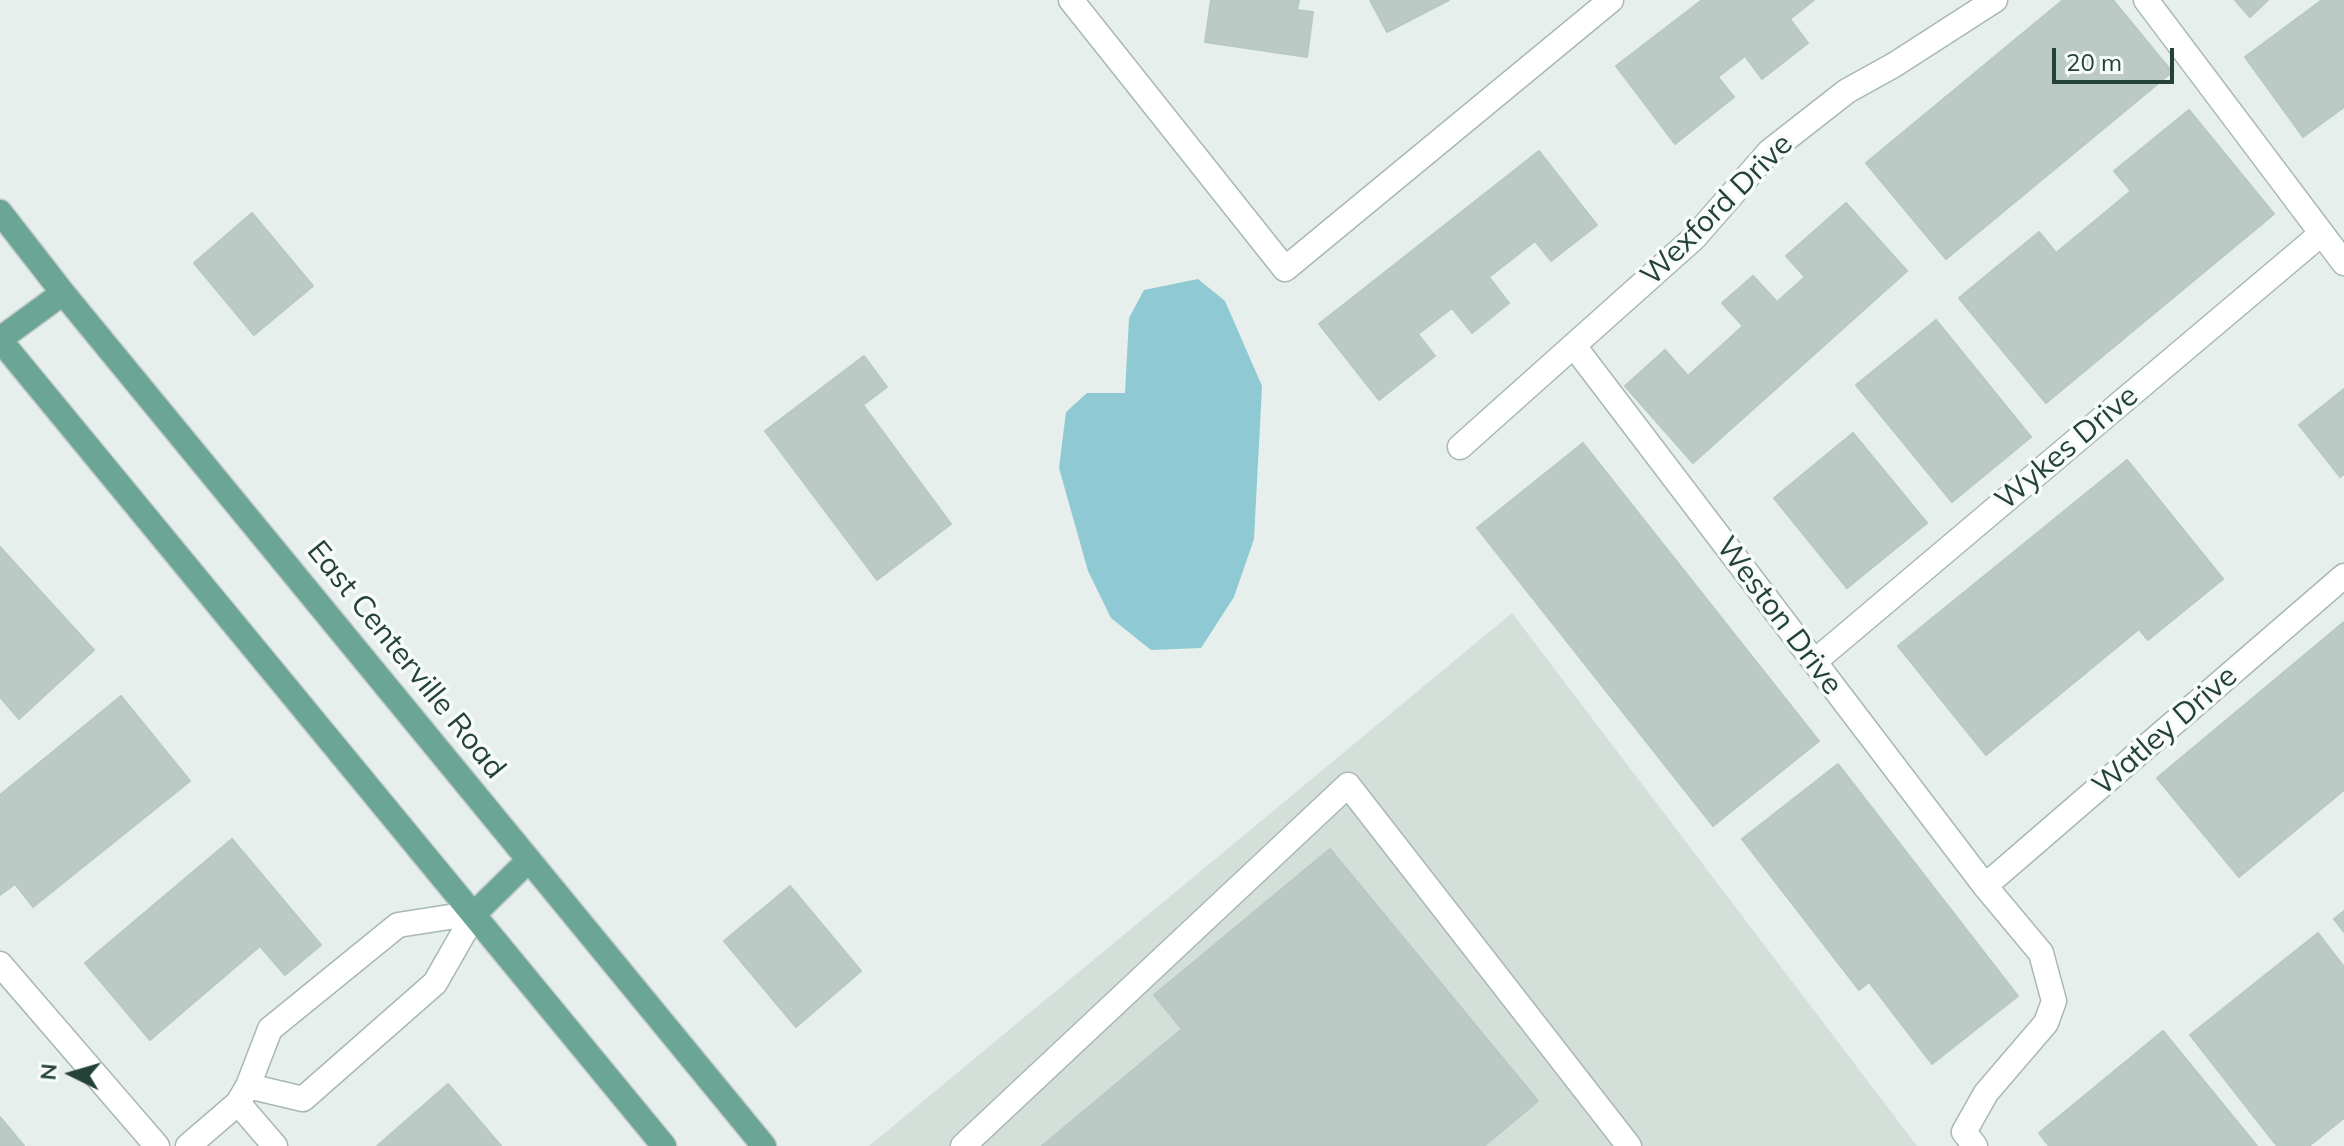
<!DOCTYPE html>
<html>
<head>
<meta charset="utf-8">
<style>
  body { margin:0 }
  #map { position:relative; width:2344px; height:1146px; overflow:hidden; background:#e6efeb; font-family:Mulish,sans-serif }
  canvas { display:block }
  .north { position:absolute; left:32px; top:1034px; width:80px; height:80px; -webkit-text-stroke:6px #f7fbf9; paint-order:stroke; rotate:275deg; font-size:22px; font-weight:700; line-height:32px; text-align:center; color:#24423a }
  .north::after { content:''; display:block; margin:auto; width:28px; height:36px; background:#24423a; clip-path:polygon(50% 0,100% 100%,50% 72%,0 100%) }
  .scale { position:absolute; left:2052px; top:48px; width:122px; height:36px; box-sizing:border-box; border:4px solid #24423a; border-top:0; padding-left:10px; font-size:24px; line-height:28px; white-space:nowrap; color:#24423a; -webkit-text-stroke:6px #f7fbf9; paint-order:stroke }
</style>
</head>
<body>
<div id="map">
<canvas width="2344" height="1146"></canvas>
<div class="north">N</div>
<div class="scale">20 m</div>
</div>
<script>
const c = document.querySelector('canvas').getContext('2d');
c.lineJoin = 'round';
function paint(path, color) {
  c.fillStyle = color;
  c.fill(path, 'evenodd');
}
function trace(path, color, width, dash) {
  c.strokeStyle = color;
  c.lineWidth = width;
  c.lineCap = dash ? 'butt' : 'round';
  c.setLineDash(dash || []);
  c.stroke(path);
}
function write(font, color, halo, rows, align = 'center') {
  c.font = font + ' Mulish,sans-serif';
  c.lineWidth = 7;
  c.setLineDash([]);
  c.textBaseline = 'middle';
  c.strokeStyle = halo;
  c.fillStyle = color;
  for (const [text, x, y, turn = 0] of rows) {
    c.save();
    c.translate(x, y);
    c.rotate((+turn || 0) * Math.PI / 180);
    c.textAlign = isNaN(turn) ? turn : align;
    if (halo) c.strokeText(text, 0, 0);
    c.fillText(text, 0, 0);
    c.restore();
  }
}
paint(new Path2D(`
  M1512,613L1917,1146H869Z`), '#d4dfda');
paint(new Path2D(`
  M1198,279L1225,301L1262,386L1254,539L1234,597L1201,648L1151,650L1111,618L1088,571L1059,468L1066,412L1087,393H1125L1129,318L1144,290Z`), '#8ec9d4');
const building = new Path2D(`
  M1211,0H1299L1297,10L1313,12L1307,57L1205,42Z
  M1370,0H1449L1387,32Z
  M1702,0H1814L1790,19L1808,43L1762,79L1745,56L1718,77L1734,97L1675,144L1616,66Z
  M2063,0H2113L2172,72L1946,259L1866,163Z
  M2235,0H2268L2250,17Z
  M2322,0H2344V107L2303,137L2245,57Z
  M2189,110L2274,214L2046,403L1959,298L2039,232L2056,253L2131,191L2114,171Z
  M1539,151L1597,225L1551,261L1535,241L1489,277L1509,303L1472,333L1452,308L1418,334L1435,356L1379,400L1319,324Z
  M1846,203L1907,271L1693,463L1625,386L1665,350L1688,376L1743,326L1722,303L1753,276L1777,302L1805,277L1786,256Z
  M252,213L313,286L254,335L194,263Z
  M1936,320L2031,437L1952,502L1856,385Z
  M864,356L887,387L863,405L951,524L877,580L765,431Z
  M2344,389V474L2340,477L2299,425Z
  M1853,433L1927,523L1847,588L1774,498Z
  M1583,443L1819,741L1713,826L1477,528Z
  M2127,460L2223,579L2148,640L2139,629L1986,755L1898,646Z
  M0,547L94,650L19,719L0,697Z
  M2344,622V790L2239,877L2157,778Z
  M121,696L190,781L33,907L15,884L0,895V795Z
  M1838,764L2018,996L1932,1064L1869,982L1859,990L1742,839Z
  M232,839L321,945L285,975L260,946L150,1040L85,963Z
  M1330,849L1538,1101L1484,1146H1042L1182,1029L1154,995Z
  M790,886L861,971L796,1027L724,941Z
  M2344,911V932L2334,919Z
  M2318,933L2344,967V1118L2309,1146H2277L2190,1035Z
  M2163,1031L2257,1146H2049L2039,1133Z
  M448,1084L501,1146H377Z
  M0,1117L24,1146H0Z`);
paint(building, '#bbcac4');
trace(building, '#b8c9c2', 2);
const minor = new Path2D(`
  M1071,0L1285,269L1611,0
  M2146,0L2344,263
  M1574,346L1985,886L2041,953L2054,1001L2046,1023L1986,1093L1964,1132L1975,1146
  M1460,447L1694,238L1769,152L1847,91L1894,65L1995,0
  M1814,662L2321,234
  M1985,886L2344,576
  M475,913L435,983L303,1099L248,1086L270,1029L398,925Z
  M0,964L157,1146
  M238,1103L275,1146
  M188,1146L238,1103L248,1086
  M963,1146L1348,785L1629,1146`);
const major = new Path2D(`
  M0,212L63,293L764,1146
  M0,339L63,293
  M0,340L664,1146
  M475,913L529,860`);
trace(minor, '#a8b8b2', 27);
trace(major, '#c2cac8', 27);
trace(minor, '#fff', 24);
trace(major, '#6aa596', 24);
write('30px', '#24423a', '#f7fbf9', [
  ["Wexford Drive",1717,210,-45],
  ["Wykes Drive",2067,448,-40],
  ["Weston Drive",1779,616,53],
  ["East Centerville Road",406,660,51],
  ["Watley Drive",2165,731,-41]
]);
</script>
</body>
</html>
